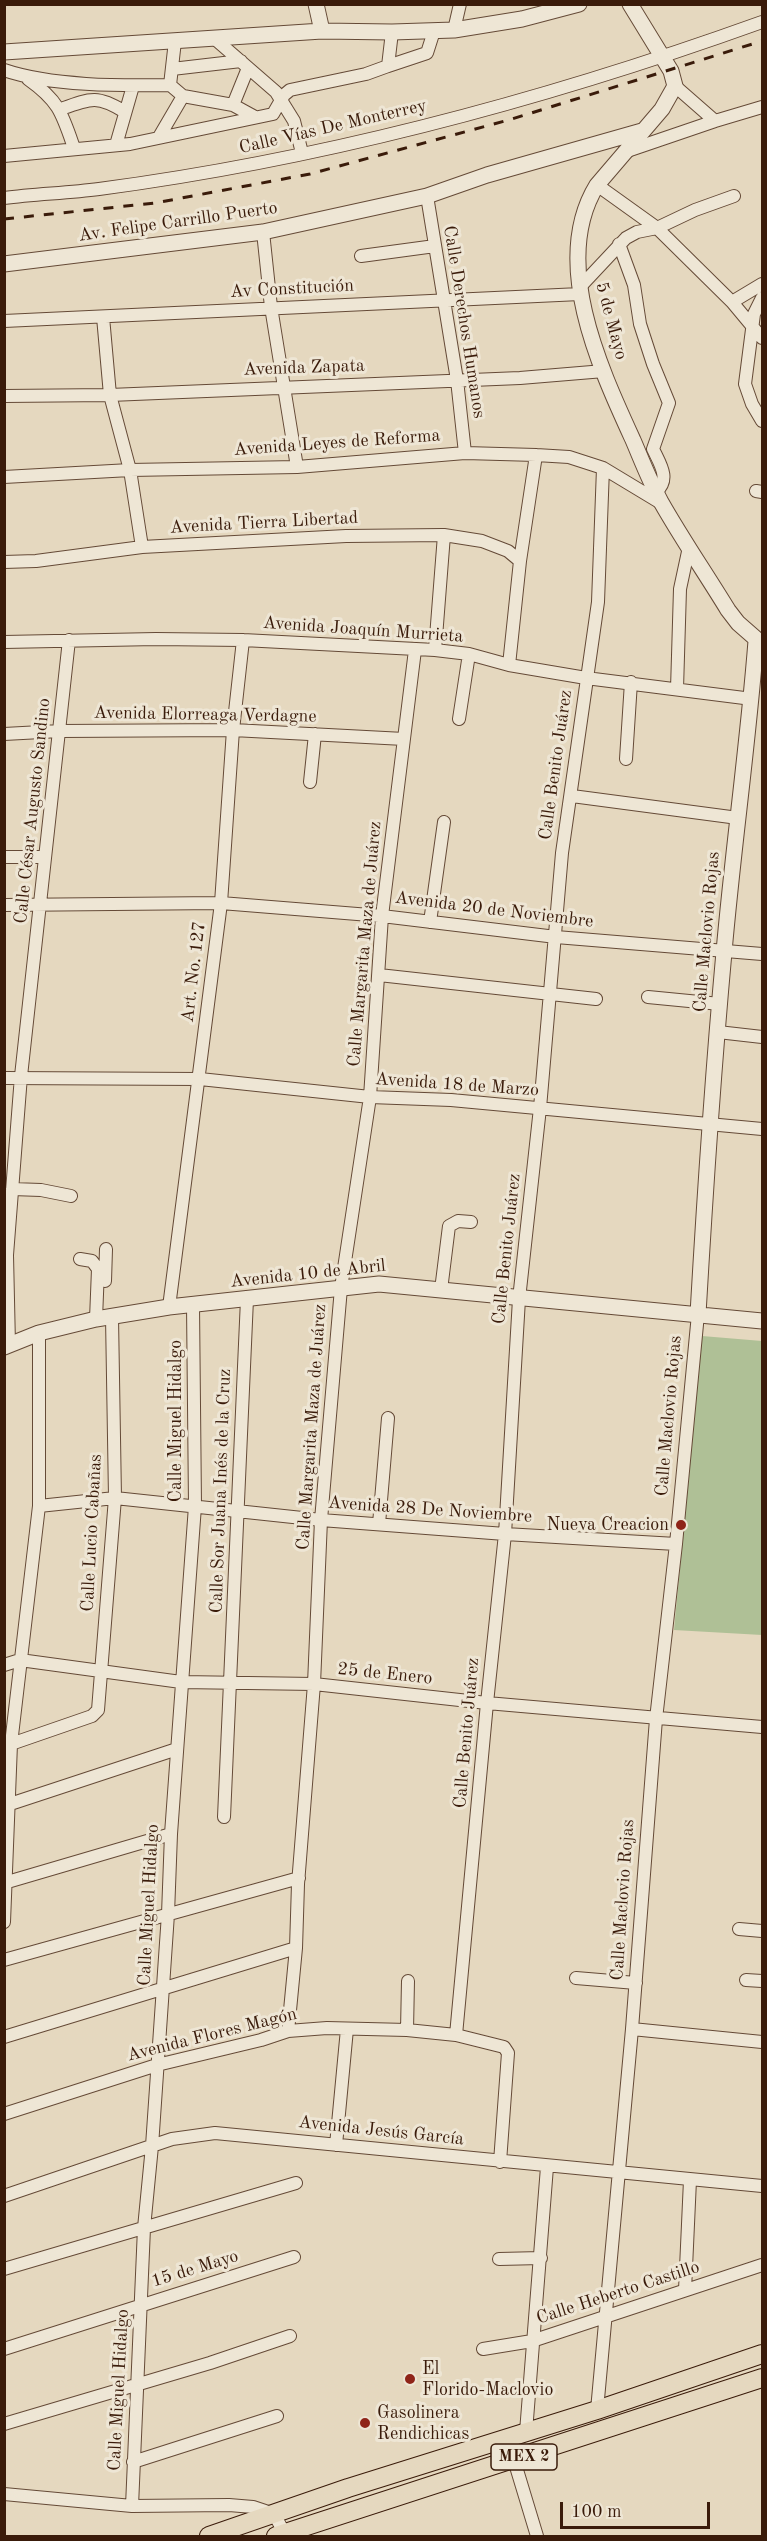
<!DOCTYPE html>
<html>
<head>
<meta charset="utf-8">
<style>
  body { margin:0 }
  #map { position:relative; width:767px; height:2541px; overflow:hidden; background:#e5d8bf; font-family:"Old Standard TT",serif }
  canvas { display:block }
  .frame { position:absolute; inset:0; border:6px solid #3a1b0a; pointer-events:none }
  .scale { position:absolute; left:560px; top:2502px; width:150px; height:27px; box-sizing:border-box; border:3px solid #3a1b0a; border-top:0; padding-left:8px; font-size:18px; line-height:21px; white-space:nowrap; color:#3a1b0a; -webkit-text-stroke:4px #eee6d5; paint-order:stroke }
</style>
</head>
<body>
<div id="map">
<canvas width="767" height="2541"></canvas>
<div class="frame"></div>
<div class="scale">100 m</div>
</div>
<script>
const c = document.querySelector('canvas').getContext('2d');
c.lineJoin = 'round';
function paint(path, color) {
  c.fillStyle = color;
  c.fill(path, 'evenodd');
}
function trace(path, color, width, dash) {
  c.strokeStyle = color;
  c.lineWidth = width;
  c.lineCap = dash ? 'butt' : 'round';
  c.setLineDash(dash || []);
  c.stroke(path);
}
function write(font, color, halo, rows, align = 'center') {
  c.font = font + ' "Old Standard TT",serif';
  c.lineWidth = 6;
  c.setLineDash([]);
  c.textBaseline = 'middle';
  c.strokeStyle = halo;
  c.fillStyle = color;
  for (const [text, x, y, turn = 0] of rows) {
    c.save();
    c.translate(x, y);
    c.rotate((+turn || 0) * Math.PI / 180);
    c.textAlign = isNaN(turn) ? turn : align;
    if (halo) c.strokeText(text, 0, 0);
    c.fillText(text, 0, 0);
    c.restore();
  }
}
paint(new Path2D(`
  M702,1336L762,1341V1635L674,1630Z`), '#afc096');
const minor = new Path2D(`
  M454,30L460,4
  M215,39L276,92L294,121L302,153
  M175,41L170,85L183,96L233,105L255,117
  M388,66L427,53L434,31
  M172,69L241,61
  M4,70C51,86 120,86 170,85
  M28,79C59,101 62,113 74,148
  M675,86L715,121
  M233,105L248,68
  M61,109C91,98 98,95 125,112
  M159,137L183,96
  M116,145L133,86
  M627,151L715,121L762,107
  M4,156L130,144L273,114L284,95L290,90L366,74L388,66L392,32
  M597,185L657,228L732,302L762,338
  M427,196L457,380L465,453
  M4,198C36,194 68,193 99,189C326,159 548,99 762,22
  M263,232L271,307L297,467
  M619,244L634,285L640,324L653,364L669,403L653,449C660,464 671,479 656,492
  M361,256L435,246
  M580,287L626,238L637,232L657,228L695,210L734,196
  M762,298L754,314L745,384L752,404L762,421
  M732,302L762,284
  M103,317L110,395L130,470L142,547
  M4,321L580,294
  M4,396L110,395L520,378L604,371
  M4,477L130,470L297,467L465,453L536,455L569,457L603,468L661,503
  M756,491L762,492
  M4,562L36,561L142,547L346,536L444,535L482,541L508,551L520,561
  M4,642L156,639L243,640L435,650L469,654L509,665L586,678L752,699
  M435,650L444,535
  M509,665L520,561L536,455
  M677,689L680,589L689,547
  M459,719L469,654
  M4,734L60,731L233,730L404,739
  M626,759L631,682
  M310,782L315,734
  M572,796L738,818
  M4,857H45
  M4,905L221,903L382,916L556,937L762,954
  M430,922L444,822
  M379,975L596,999
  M648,997L720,1004
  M718,1032L762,1037
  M4,1078L200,1079L370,1097L451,1100L762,1129
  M12,1189L41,1190L71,1196
  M80,1259L92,1261L98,1269L96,1319
  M105,1281L106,1249
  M441,1290L449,1226L458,1221L471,1222
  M169,1307L221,903L233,730L243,640
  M9,1345L7,1255L21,1076L69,640
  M39,1506L115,1498L321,1520L505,1534L676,1544
  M379,1524L388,1418
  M4,1665L20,1660L181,1682L314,1684L487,1703L762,1727
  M11,1744L92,1716L98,1710L115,1498L112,1317
  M4,1806L177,1749
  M224,1817L247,1299
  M4,1883L171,1834
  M4,1922L11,1744L39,1506V1333
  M739,1929L762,1931
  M4,1960L299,1878
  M576,1978L636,1983
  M746,1980L762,1981
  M632,2029L762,2042
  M407,2030L408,1981
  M288,2031L296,1948L298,1884L314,1684L321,1520L341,1288L370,1097L382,916L415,650
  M456,2035L487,1703L505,1534L519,1299L540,1108L562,853L598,602L603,468
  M4,2037L296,1948
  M4,2114L157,2065L261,2040L288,2031L327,2028L407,2030L456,2035L504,2047L508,2053L500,2162
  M336,2145L347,2029
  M4,2196L172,2139L215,2133L762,2186
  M499,2259L541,2258
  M4,2269L296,2183
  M685,2290L690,2180
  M4,2349L294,2257
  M483,2349L532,2341L762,2265
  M597,2410L632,2029L656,1719L676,1544L698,1314
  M4,2424L210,2363L290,2336
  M526,2432L547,2167
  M514,2460L537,2536
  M133,2462L277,2416
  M4,2494L132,2506L229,2505L253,2507L274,2514L285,2534
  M132,2506L144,2228L152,2146L168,1914L171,1834L195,1506L193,1305`);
const tertiary = new Path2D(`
  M316,4L322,31
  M630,4L671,71L675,86L662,109L597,185C550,261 600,368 633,440C642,461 650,482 661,502C682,539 706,574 728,610L738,623L762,644
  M4,52L322,31L392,32L454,30L522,19L579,4
  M4,264L263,232L427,196L487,175L642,131
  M698,1314C705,1193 713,1073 724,952C733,848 748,745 756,641
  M4,1347L39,1333L96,1319L169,1307L379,1284L762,1321`);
const primary = new Path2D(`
  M209,2536L348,2488L597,2410L762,2354
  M276,2536L762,2378`);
trace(minor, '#654a37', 14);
trace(tertiary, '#654a37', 17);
trace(primary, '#3a1b0a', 20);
trace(minor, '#eee6d5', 12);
trace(tertiary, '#eee6d5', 15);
trace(primary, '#e5d8bf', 18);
trace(new Path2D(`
  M4,219L155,203L310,174L512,119L762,41`), '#3a1b0a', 3, [10, 10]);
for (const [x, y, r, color] of [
  [681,1525,6,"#8f2418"],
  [410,2379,6,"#8f2418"],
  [365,2423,6,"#8f2418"]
]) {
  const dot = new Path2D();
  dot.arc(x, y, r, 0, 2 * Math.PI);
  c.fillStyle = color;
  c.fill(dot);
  trace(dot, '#eee6d5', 2);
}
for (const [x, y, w] of [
  [524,2457,66]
]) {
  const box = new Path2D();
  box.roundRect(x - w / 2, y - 13, w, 26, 4.5);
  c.fillStyle = '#eee6d5';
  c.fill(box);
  trace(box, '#3a1b0a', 1.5);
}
write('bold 16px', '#3a1b0a', null, [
  ["MEX 2",524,2457]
]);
write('18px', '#3a1b0a', '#eee6d5', [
  ["Calle Vías De Monterrey",333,127,-13],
  ["Av. Felipe Carrillo Puerto",178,222,-8],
  ["Av Constitución",292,289,-3],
  ["5 de Mayo",611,321,75],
  ["Calle Derechos Humanos",464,322,81],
  ["Avenida Zapata",304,368,-2],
  ["Avenida Leyes de Reforma",337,443,-4],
  ["Avenida Tierra Libertad",264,523,-3],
  ["Avenida Joaquín Murrieta",363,630,4],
  ["Avenida Elorreaga Verdagne",205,715,1],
  ["Calle Benito Juárez",556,765,-82],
  ["Calle César Augusto Sandino",33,811,-84],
  ["Avenida 20 de Noviembre",494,910,7],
  ["Calle Maclovio Rojas",707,932,-85],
  ["Calle Margarita Maza de Juárez",365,944,-85],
  ["Art. No. 127",194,972,-83],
  ["Avenida 18 de Marzo",457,1085,4],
  ["Calle Benito Juárez",507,1249,-84],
  ["Avenida 10 de Abril",308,1274,-6],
  ["Calle Maclovio Rojas",669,1416,-85],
  ["Calle Miguel Hidalgo",176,1421,-90],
  ["Calle Margarita Maza de Juárez",312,1427,-86],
  ["Calle Sor Juana Inés de la Cruz",221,1491,-88],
  ["Avenida 28 De Noviembre",430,1510,4],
  ["Calle Lucio Cabañas",92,1533,-87],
  ["25 de Enero",385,1674,6],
  ["Calle Benito Juárez",467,1733,-85],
  ["Calle Maclovio Rojas",623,1900,-86],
  ["Calle Miguel Hidalgo",149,1905,-87],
  ["Avenida Flores Magón",212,2035,-14],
  ["Avenida Jesús García",381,2131,6],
  ["15 de Mayo",195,2269,-17],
  ["Calle Heberto Castillo",618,2293,-18],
  ["Calle Miguel Hidalgo",119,2390,-87]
]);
write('18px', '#3a1b0a', '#eee6d5', [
  ["Nueva Creacion",669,1525,"right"],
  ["El",422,2369],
  ["Florido-Maclovio",422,2390],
  ["Gasolinera",377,2413],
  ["Rendichicas",377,2434]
], 'left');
</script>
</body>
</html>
